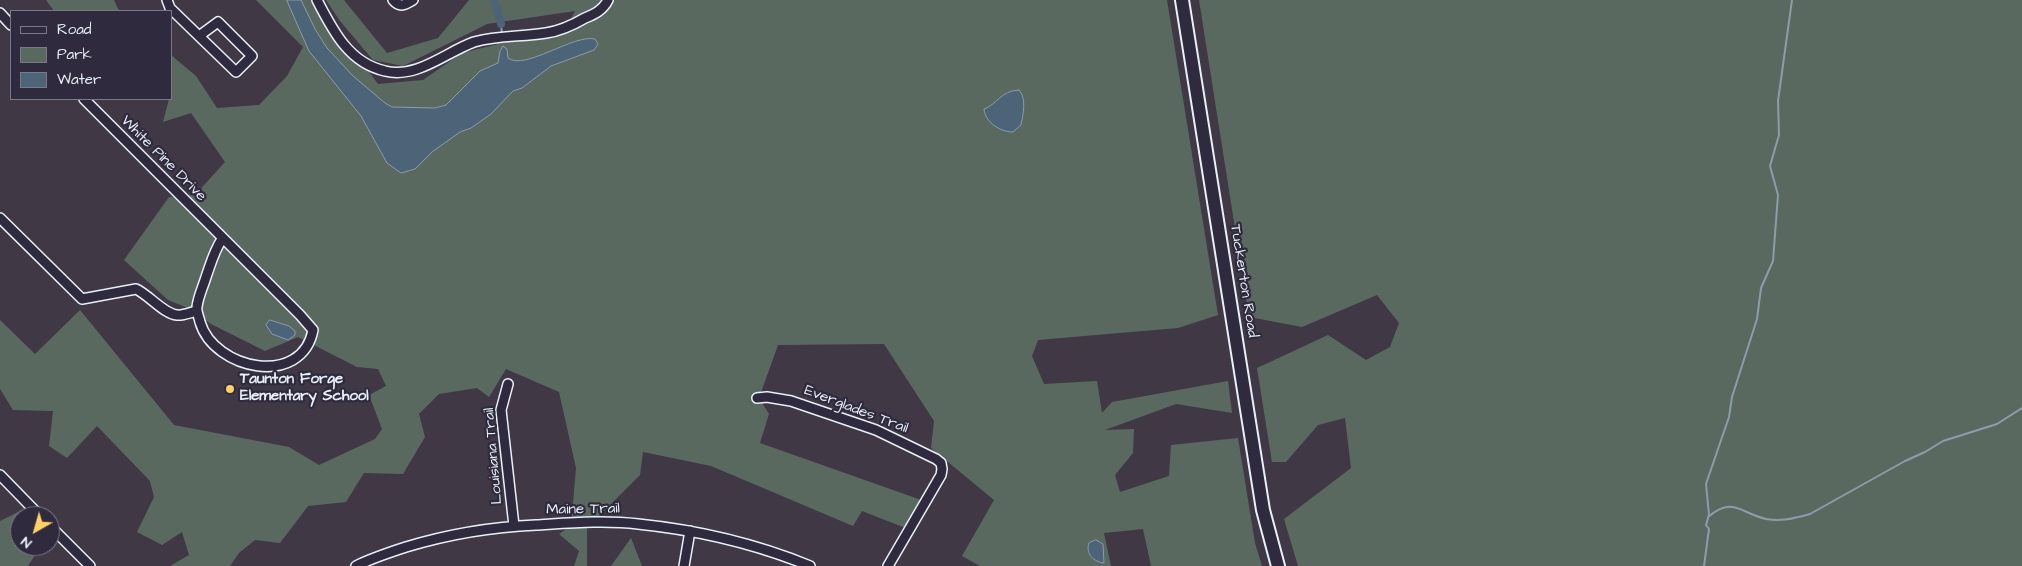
<!DOCTYPE html>
<html>
<head>
<meta charset="utf-8">
<style>
  body { margin:0 }
  #map { position:relative; width:2022px; height:566px; overflow:hidden; background:#403945; font-family:"Architects Daughter",sans-serif }
  canvas { display:block }
  .legend { position:absolute; left:10px; top:10px; width:162px; height:90px; box-sizing:border-box; background:#2f2a3d; border:1px solid #797a88; margin:0; padding:6px 9px; list-style:none; font-size:15px; color:#e8f1f8 }
  .legend li { display:flex; align-items:center; gap:10px; height:25px }
  .legend b { width:25px; border:1px solid #797a88 }
  .north { position:absolute; left:10px; top:506px; width:50px; height:50px; box-sizing:border-box; background:#2f2a3d; border:1px solid #797a88; border-radius:50%; rotate:218deg; font-size:14px; font-weight:700; line-height:20px; text-align:center; color:#e8f1f8 }
  .north::after { content:''; display:block; margin:auto; width:18px; height:22px; background:#ffd166; clip-path:polygon(50% 0,100% 100%,50% 72%,0 100%) }
</style>
</head>
<body>
<div id="map">
<canvas width="2022" height="566"></canvas>
<ul class="legend">
<li><b style="height:6px;background:#2f2a3d"></b>Road</li>
<li><b style="height:14px;background:#5a6960"></b>Park</li>
<li><b style="height:14px;background:#4d6378"></b>Water</li>
</ul>
<div class="north">N</div>
</div>
<script>
const c = document.querySelector('canvas').getContext('2d');
c.lineJoin = 'round';
function paint(path, color) {
  c.fillStyle = color;
  c.fill(path, 'evenodd');
}
function trace(path, color, width, dash) {
  c.strokeStyle = color;
  c.lineWidth = width;
  c.lineCap = dash ? 'butt' : 'round';
  c.setLineDash(dash || []);
  c.stroke(path);
}
function write(font, color, halo, rows, align = 'center') {
  c.font = font + ' "Architects Daughter",sans-serif';
  c.lineWidth = 4.5;
  c.setLineDash([]);
  c.textBaseline = 'middle';
  c.strokeStyle = halo;
  c.fillStyle = color;
  for (const [text, x, y, turn = 0] of rows) {
    c.save();
    c.translate(x, y);
    c.rotate((+turn || 0) * Math.PI / 180);
    c.textAlign = isNaN(turn) ? turn : align;
    if (halo) c.strokeText(text, 0, 0);
    c.fillText(text, 0, 0);
    c.restore();
  }
}
paint(new Path2D(`
  M46,0H114L119,11H54Z
  M256,0H316L378,84L423,80L462,53L567,27L575,11L487,24L403,66L373,60L340,21L326,0H344L387,53L438,38L469,0H1167L1218,315L1178,328L1038,340L1032,356L1044,384L1097,381L1102,413L1112,402L1228,381L1232,413L1176,404L1105,430L1134,429L1133,453L1115,475L1120,492L1169,476L1171,445L1238,438L1255,543L1262,566H1151L1143,529L1104,533L1111,566H980L962,556L994,500L931,448L934,421L884,344L778,345L759,398L769,414L760,443L924,501L908,529L862,511L853,526L711,466L643,452L640,475L587,528V566H574L579,551L559,534L571,526L576,468L559,392L506,369L489,397L477,388L439,394L419,414L425,437L403,474L364,473L346,502L308,506L280,543L255,540L239,553L230,566H170L189,555L182,532L162,545L137,532L154,497L150,481L97,426L67,458L49,446L53,411L13,410L0,389V320L35,354L80,310L174,425L289,447L319,465L375,439L382,429L369,395L386,386L378,369L357,367L298,337L265,351L211,324L188,308L168,300L124,260L169,197L195,195L225,162L191,113L163,122L169,99H171V55L196,76L217,108L259,105L287,76L303,47Z
  M1199,0H2022V566H1298L1284,519L1351,468L1345,418L1318,425L1286,462H1272L1257,368L1328,335L1366,360L1390,347L1399,323L1377,295L1302,327L1249,317Z
  M24,509L28,516H20V546H41L28,566H0V521Z
  M631,538L642,566H611Z`), '#5a6960');
const water = new Path2D(`
  M287,0H301L315,29L327,48L353,76L385,103L392,107L435,108L446,105L480,71L498,63L500,51L503,46L507,49L508,58C525,71 573,34 595,39L598,44L594,50L551,66L522,88L513,91L491,114L471,128L460,132L432,152L415,169L401,173L387,163L361,116L309,51Z
  M1019,90C1027,98 1023,115 1021,125L1013,132C1000,132 985,122 984,109C998,104 1000,91 1019,90Z
  M270,320L289,326L295,331V335L288,340L272,334L266,325Z
  M1096,540L1103,544L1104,563C1094,562 1085,554 1089,543Z`);
paint(water, '#4d6378');
trace(water, '#8b9cab', 1);
trace(new Path2D(`
  M501,24L502,34
  M1708,517C1733,496 1740,513 1766,519C1781,522 1795,518 1810,514L1905,461L1925,452L1943,441L1997,424L2022,408
  M1704,566L1709,529L1706,525L1709,515L1706,484L1729,417L1732,397L1757,319L1761,288L1773,261L1778,195L1770,166L1779,135L1778,101L1792,0`), '#8b9cab', 2);
trace(new Path2D(`
  M494,0L501,24`), '#4d6378', 8);
const street = new Path2D(`
  M167,0L170,8L236,72L252,56L218,22L199,36
  M317,0C333,31 349,63 385,71C417,79 446,52 474,42C498,35 522,37 546,33C560,31 573,25 585,18C595,14 603,10 608,0
  M393,0C400,8 405,5 413,0
  M0,13L11,25
  M84,99L300,315L313,330C302,388 214,370 200,322C199,317 196,311 197,307C198,297 203,287 206,277C211,263 214,251 222,239
  M0,218L82,299L136,289C149,295 164,314 177,315C183,316 191,312 197,311
  M508,384L501,410L514,526
  M757,398L767,397L791,401L876,430L936,459L941,463L942,469L941,475L888,566
  M0,475L40,516
  M50,526L90,566
  M356,566C372,558 388,553 406,547C449,534 490,527 536,525C570,523 604,520 638,524C697,530 754,543 810,566
  M684,566L690,531`);
const secondary = new Path2D(`
  M1182,0L1263,510L1278,566`);
trace(street, '#e8f1f8', 12);
trace(secondary, '#e8f1f8', 16);
trace(street, '#2f2a3d', 9);
trace(secondary, '#2f2a3d', 12);
for (const [x, y, r, color] of [
  [230,389,5,"#ffd166"]
]) {
  const dot = new Path2D();
  dot.arc(x, y, r, 0, 2 * Math.PI);
  c.fillStyle = color;
  c.fill(dot);
  trace(dot, '#2f2a3d', 2);
}
write('15px', '#e8f1f8', '#2f2a3d', [
  ["White Pine Drive",163,159,45],
  ["Tuckerton Road",1243,281,81],
  ["Everglades Trail",856,410,21],
  ["Louisiana Trail",494,456,-95],
  ["Maine Trail",583,510,-1]
]);
write('bold 15px', '#e8f1f8', '#2f2a3d', [
  ["Taunton Forge",240,380],
  ["Elementary School",240,397]
], 'left');
</script>
</body>
</html>
